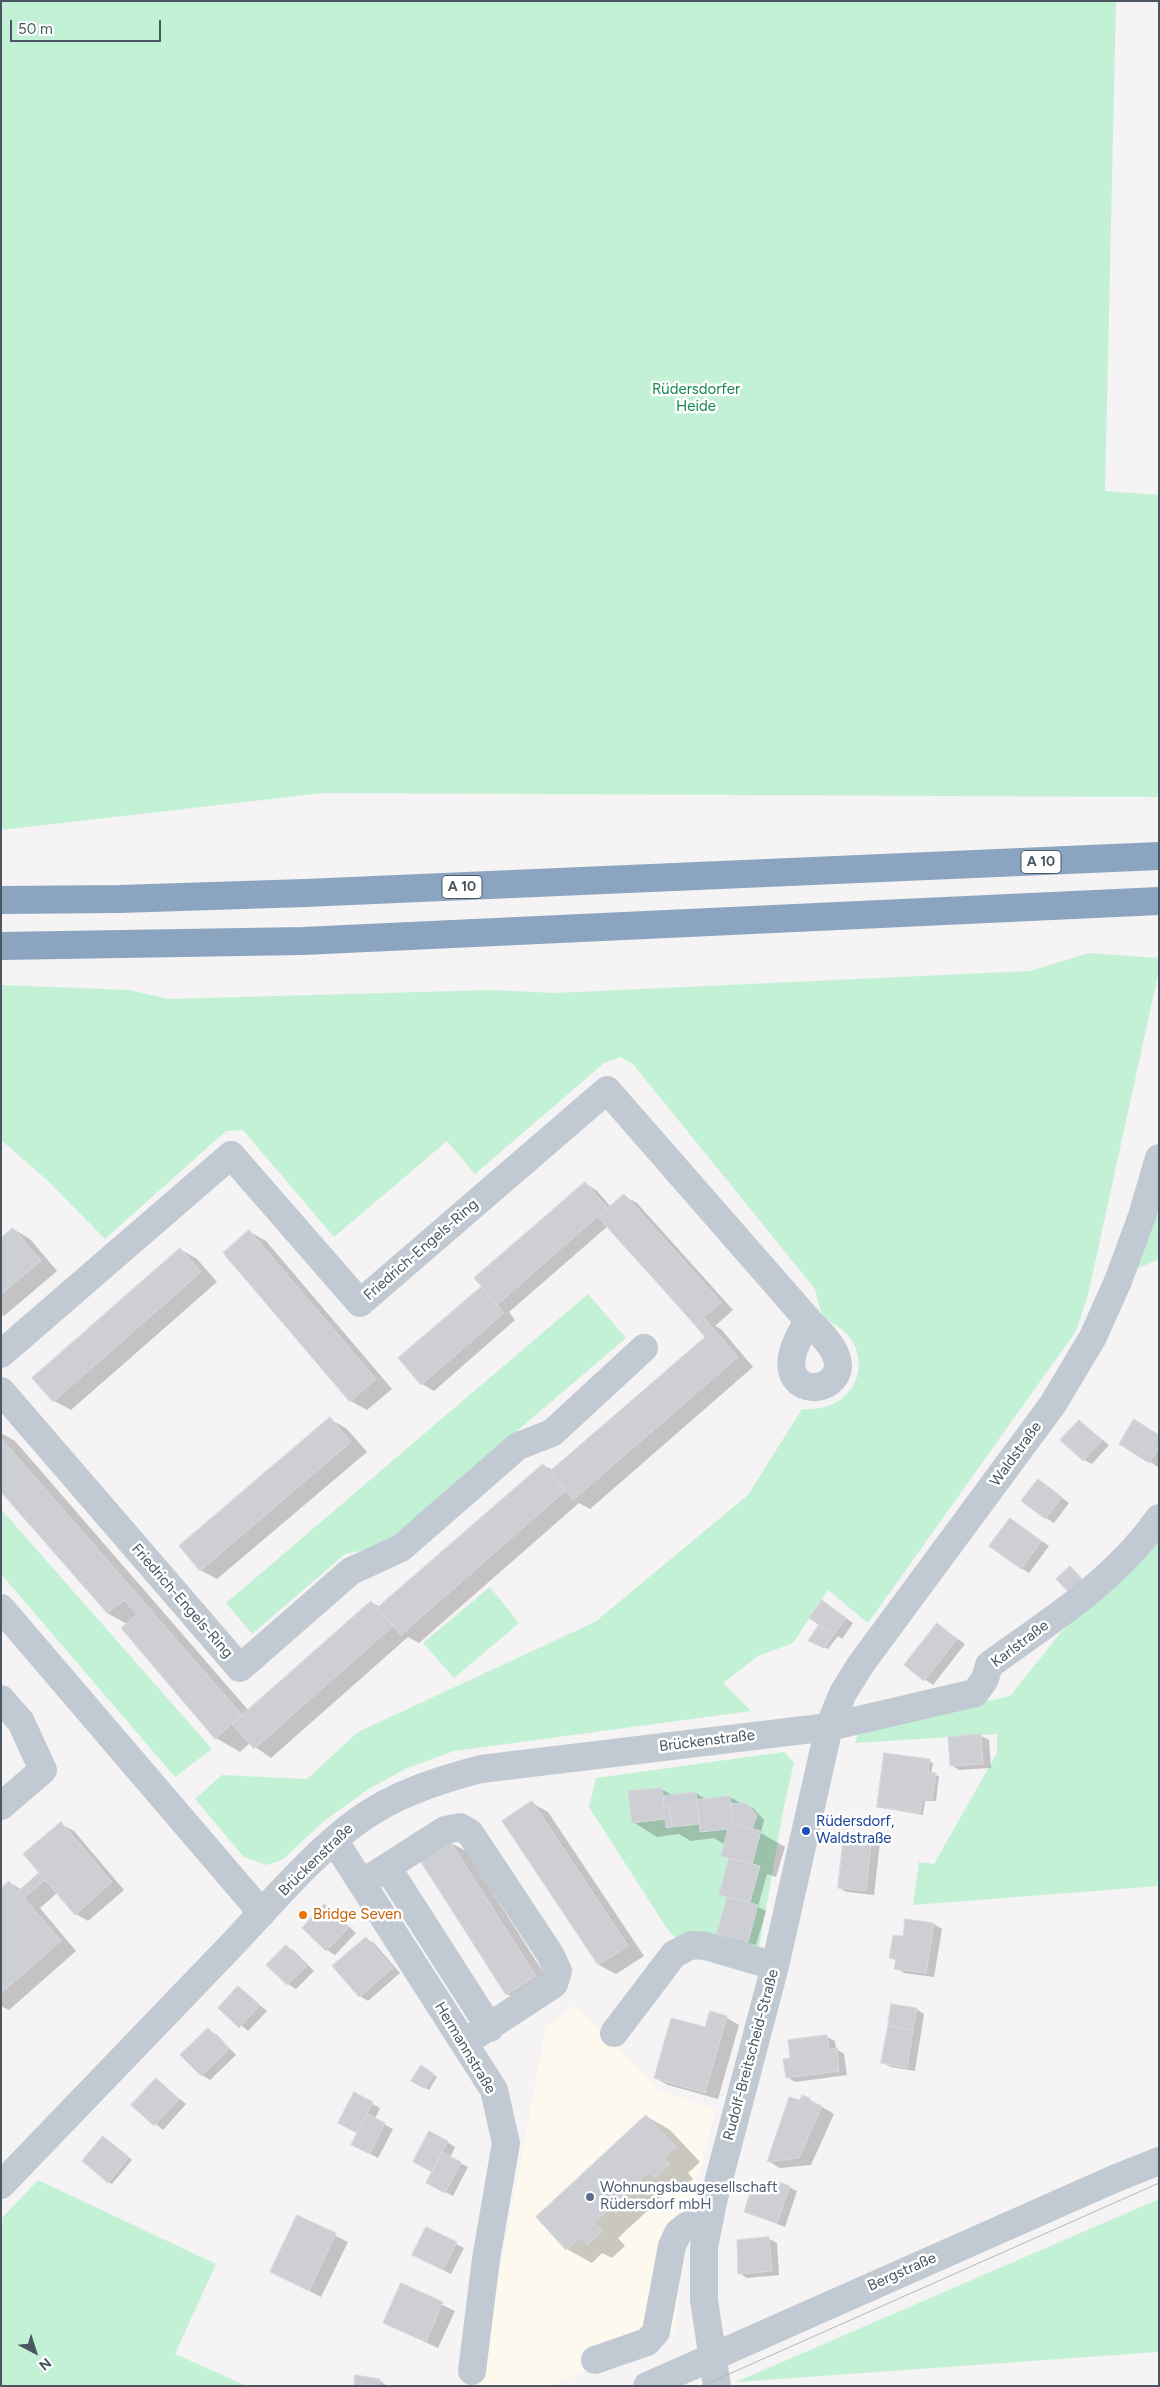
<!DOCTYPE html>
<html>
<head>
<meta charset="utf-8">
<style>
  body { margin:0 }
  #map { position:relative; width:1160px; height:2387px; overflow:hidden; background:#f5f3f3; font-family:Figtree,sans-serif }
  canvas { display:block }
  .frame { position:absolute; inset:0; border:2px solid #4a5661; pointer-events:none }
  .north { position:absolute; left:10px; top:2327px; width:50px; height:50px; -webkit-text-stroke:4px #fff; paint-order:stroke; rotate:140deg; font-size:14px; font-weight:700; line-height:20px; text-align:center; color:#4a5661 }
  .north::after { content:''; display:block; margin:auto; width:18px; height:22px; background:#4a5661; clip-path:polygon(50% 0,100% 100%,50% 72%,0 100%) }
  .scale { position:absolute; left:10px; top:20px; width:151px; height:22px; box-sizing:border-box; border:2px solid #4a5661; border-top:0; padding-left:6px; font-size:15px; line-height:18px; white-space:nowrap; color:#4a5661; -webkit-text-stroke:4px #fff; paint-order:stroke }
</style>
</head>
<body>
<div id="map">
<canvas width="1160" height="2387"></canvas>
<div class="frame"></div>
<div class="north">N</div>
<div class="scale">50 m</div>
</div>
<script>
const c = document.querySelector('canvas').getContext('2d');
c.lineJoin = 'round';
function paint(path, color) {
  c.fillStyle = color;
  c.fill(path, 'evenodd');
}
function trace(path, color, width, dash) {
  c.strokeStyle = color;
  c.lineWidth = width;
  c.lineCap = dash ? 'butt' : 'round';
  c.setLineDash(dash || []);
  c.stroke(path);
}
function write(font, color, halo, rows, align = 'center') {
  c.font = font + ' Figtree,sans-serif';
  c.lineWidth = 5;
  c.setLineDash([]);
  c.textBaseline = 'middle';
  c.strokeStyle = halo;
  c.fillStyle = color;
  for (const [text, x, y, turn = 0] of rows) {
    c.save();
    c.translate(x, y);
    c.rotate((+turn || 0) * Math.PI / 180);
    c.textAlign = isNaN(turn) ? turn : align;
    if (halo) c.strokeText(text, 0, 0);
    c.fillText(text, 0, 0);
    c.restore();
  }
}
paint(new Path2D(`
  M575,2006L660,2090L716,2110L692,2199L682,2255L675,2333L549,2386H478L546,2027Z`), '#fdf9ef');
paint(new Path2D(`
  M1,1H1116L1105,491L1159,495V797L323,793L1,830Z
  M1089,953L1159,958V970L1088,1295L1076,1331L868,1623L828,1590L793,1643L758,1656L723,1683L751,1711L454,1751L405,1769L367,1790L323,1822L282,1860L266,1865L244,1857L195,1799L222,1775L307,1779L358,1732L595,1622L748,1495L802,1409C865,1414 881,1340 823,1319L815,1289L633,1064L620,1057L604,1063L475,1174L447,1141L334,1237L243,1130L226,1131L105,1239L48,1181L1,1140V985L129,990L169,999L491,990L555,993L1030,971Z
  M1159,1192V1259L1132,1271Z
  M588,1294L626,1338L382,1546L345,1554L252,1634L226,1603Z
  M1,1509L212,1749L175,1777L1,1574Z
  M1159,1536V1886L913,1905L919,1862L934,1864L997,1753V1734L855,1743L859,1731L1010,1696L1062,1631Z
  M490,1587L519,1623L454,1678L423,1643Z
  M784,1752L794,1763L785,1801L754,1975L697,1958L668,1930L589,1807L596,1778Z
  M38,2180L216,2264L175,2354L247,2386H1V2219Z
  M1159,2199V2352L736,2382Z`), '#c3f1d5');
paint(new Path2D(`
  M585,1183L597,1191L611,1207L624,1196L637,1203L733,1310L715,1326L721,1329L753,1367L590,1509L579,1503L419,1643L408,1637L271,1758L250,1743L240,1752L216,1738L127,1624L107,1613L1,1490V1433L15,1441L249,1711L371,1602L380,1607L543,1465L553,1470L707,1337L608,1226L509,1312L515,1320L434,1391L422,1384L400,1359L483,1287Z
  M13,1229L30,1239L57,1271L4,1316L1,1314V1240Z
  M250,1232L266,1241L392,1389L367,1410L351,1401Z
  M180,1249L197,1259L217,1282L71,1410L54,1401Z
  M330,1419L347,1429L367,1452L217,1579L200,1570Z
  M1079,1421L1109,1445L1092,1464L1084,1460Z
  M1159,1436L1158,1467L1121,1443Z
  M1039,1481L1069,1503L1054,1523L1046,1518Z
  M1018,1524L1049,1546L1029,1573L1021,1568Z
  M830,1607L853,1623L842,1639L838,1636L828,1649L813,1643L826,1628Z
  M937,1624L965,1644L933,1685L905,1665Z
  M981,1736L989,1740L991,1768L959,1770L951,1765L949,1738Z
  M929,1761L933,1763L931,1774L939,1776L936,1801H925L923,1815L878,1807Z
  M661,1789L674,1796L696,1793L707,1800L730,1797L742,1804H746L754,1809L764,1820L761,1833L785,1847L776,1877L767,1874L758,1907L766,1911L756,1945L727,1938L719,1933L728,1898L721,1894L730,1859L723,1855L725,1845L714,1838L691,1841L679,1834L657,1837L633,1822Z
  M532,1803L548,1812L644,1956L616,1974L599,1965L504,1821Z
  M61,1824L74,1831L124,1890L88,1921L76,1914L57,1893L40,1908L76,1951L9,2010L1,2006V1889L9,1882L22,1890L39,1874L44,1877Z
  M845,1834L872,1837L880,1842L874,1895L847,1892L839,1888Z
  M449,1842L466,1851L552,1986L524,2004L507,1994Z
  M324,1906L332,1911L356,1933L335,1955L327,1950Z
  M934,1924L942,1929L934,1977L904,1973L896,1968L897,1961L891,1958L904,1938Z
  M366,1939L374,1943L400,1973L368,2001L360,1996L334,1966Z
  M286,1946L294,1951L314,1971L296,1989L288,1984Z
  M239,1988L267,2011L248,2031L220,2008Z
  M916,2009L924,2014L915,2071L891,2067L883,2063Z
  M710,2013L727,2018L739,2025L718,2099L668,2085L655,2078L706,2029Z
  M208,2030L216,2034L236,2055L210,2080L202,2075L182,2055Z
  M827,2037L835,2041L836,2049L844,2054L847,2075L795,2082L787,2077L791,2059Z
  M421,2067L437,2077L429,2090L412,2080Z
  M156,2080L186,2104L163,2130L133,2105Z
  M354,2094L380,2108L375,2119L393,2129L378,2158L361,2149L358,2133L347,2127Z
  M809,2099L834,2114L811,2165L780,2168L768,2161L801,2102Z
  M646,2116L670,2130L700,2162L688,2173L693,2179L680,2191L673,2187L618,2238L625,2246L612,2258L602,2253L592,2263L567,2249Z
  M107,2140L132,2160L112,2184L108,2182Z
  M447,2142L455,2147L450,2158L468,2167L453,2196L436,2187L434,2172L414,2161Z
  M789,2187L797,2191L785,2227L745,2212L766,2193Z
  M298,2217L348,2242L321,2297L272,2272Z
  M769,2239L777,2243L779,2275L747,2278L739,2273Z
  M456,2244L464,2248L451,2274L421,2259Z
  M401,2285L455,2311L438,2348L384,2323Z
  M379,2380L387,2386H355Z`), '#0003');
const building = new Path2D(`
  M585,1182L607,1208L497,1305L474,1278Z
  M624,1194L721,1302L695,1325L598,1217Z
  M13,1228L41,1261L1,1294V1238Z
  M249,1230L376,1379L350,1402L223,1253Z
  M180,1248L201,1272L53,1402L32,1378Z
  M481,1287L504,1313L421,1385L398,1358Z
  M704,1318L738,1357L573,1500L550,1471L705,1337L695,1325Z
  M330,1417L351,1442L200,1571L179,1546Z
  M1134,1419L1159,1435V1448L1149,1463L1119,1444Z
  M1079,1420L1102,1440L1083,1461L1060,1440Z
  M1,1438L242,1715L215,1739L121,1628L137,1614L124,1600L107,1613L1,1492Z
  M543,1464L565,1491L401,1635L377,1608Z
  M1038,1479L1062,1497L1045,1519L1021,1501Z
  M1010,1518L1041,1541L1021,1569L989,1546Z
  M1070,1566L1086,1583L1072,1596L1056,1579Z
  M822,1600L846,1618L834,1635L809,1618Z
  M371,1601L393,1626L254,1749L232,1724Z
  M937,1623L957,1639L924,1681L904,1665Z
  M819,1625L834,1635L824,1648L808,1641Z
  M981,1734L983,1764L950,1766L948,1737Z
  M884,1753L930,1759L928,1772L936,1773L932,1800H922L920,1813L877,1807Z
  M662,1788L664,1806L669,1805L672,1827L666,1828L665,1819L632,1823L628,1791Z
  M696,1792L699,1824L672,1827L669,1805L664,1806L663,1796Z
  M730,1796L733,1824L761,1831L752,1864L721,1856L728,1829L700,1832L697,1800Z
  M532,1801L628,1946L598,1965L502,1821Z
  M746,1803L757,1815L752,1829L733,1824L731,1804Z
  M61,1822L112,1882L75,1915L23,1854Z
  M844,1833L872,1836L866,1891L838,1888Z
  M449,1840L536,1976L506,1995L419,1859Z
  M729,1858L760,1866L750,1902L719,1895Z
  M39,1873L45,1880L24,1898L61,1941L1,1993V1888L9,1881L18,1891Z
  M727,1897L758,1905L748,1942L717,1934Z
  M324,1904L349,1927L326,1951L302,1928Z
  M905,1919L934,1923L926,1973L894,1969L896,1959L889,1958L893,1935L903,1936Z
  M366,1937L393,1968L359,1997L332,1966Z
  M286,1945L307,1966L287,1985L266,1965Z
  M238,1986L260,2005L239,2028L218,2008Z
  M891,2004L917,2008L913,2030L888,2026Z
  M710,2011L727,2016L705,2093L654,2078L671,2018L705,2027Z
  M888,2026L913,2030L907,2068L881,2063Z
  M208,2028L229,2049L201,2076L180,2055Z
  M827,2035L829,2049L837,2048L839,2071L786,2078L783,2059L790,2058L788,2040Z
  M421,2065L434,2074L425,2089L411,2081Z
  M156,2078L179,2099L154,2126L131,2105Z
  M354,2092L373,2102L357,2133L338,2123Z
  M802,2095L810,2098L809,2101L822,2106L799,2158L767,2162L789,2097L800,2100Z
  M367,2114L385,2123L370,2154L351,2145Z
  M646,2115L676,2147L664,2158L670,2164L655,2178L649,2172L594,2223L602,2231L587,2245L580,2237L566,2250L536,2217Z
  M429,2131L448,2141L432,2172L413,2162Z
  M103,2136L129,2157L108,2183L82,2161Z
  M442,2152L461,2162L445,2193L426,2183Z
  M770,2179L790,2186L777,2223L744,2212L752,2187L766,2192Z
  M297,2215L336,2233L309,2291L270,2272Z
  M426,2227L457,2242L443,2270L412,2255Z
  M769,2237L772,2271L738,2274L737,2240Z
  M401,2283L443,2302L426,2342L383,2323Z
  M355,2375L380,2379L379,2386H354Z`);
paint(building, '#cdcfd5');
trace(building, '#d7d9de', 1);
trace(new Path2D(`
  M1,1354L231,1155L360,1303L607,1090L808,1320C801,1334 788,1354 792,1370C800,1401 848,1386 836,1356C831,1342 817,1330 808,1320
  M1,1391L240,1668L351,1571L401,1548L518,1446L552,1433L644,1348
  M1,1608L262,1913
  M1,1699L21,1722L43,1770L1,1806
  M334,1840L494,2090L506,2143L486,2259L472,2371
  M387,1867L490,2028
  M362,1883L445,1830L460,1827L470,1833L550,1954L558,1971L554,1984L464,2043
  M614,2033L674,1954L692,1945L706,1946L775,1966
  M1,2185C76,2107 152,2028 227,1950C267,1908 313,1853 359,1820C395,1794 439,1780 481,1769L829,1727L975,1693L985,1679L989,1665C1051,1620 1114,1582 1159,1518
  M595,2360L647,2342L656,2332L672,2246L678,2233L688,2225L707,2229
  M647,2386L1114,2179L1159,2161
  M717,2386L704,2300V2247L713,2202L775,1966L829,1727L843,1693L861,1664L1053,1404L1093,1337L1118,1281L1142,1216L1159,1158`), '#c1cad2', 28);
trace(new Path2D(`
  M1,900L120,899L305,893L1159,856
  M1,946L303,941L1159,901`), '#8ba5c1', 28);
trace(new Path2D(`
  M702,2386L1159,2183`), '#b5b8bd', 1);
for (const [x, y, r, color] of [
  [806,1831,5,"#1a4fb4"],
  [303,1915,5,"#e8710a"],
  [590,2197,5,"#5c6f8a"]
]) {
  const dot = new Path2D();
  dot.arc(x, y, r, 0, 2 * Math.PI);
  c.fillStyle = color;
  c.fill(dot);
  trace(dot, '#fff', 2);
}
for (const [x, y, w] of [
  [1041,862,40],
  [462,887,40]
]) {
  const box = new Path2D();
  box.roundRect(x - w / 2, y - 11.5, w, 23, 4);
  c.fillStyle = '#fff';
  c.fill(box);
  trace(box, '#4a5661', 1);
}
write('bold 14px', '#4a5661', null, [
  ["A 10",1041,862],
  ["A 10",462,887]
]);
write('15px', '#17864f', '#fff', [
  ["Rüdersdorfer",696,390],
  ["Heide",696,407]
]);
write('15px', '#4a5661', '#fff', [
  ["Friedrich-Engels-Ring",421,1250,-41],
  ["Waldstraße",1016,1454,-54],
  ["Friedrich-Engels-Ring",182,1601,49],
  ["Karlstraße",1020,1644,-37],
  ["Brückenstraße",707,1741,-7],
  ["Brückenstraße",316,1860,-44],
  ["Hermannstraße",465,2048,59],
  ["Rudolf-Breitscheid-Straße",751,2055,-75],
  ["Bergstraße",902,2272,-24]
]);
write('15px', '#164399', '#fff', [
  ["Rüdersdorf,",816,1822],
  ["Waldstraße",816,1839]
], 'left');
write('15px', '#c56008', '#fff', [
  ["Bridge Seven",313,1915]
], 'left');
write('15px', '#4e5e75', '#fff', [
  ["Wohnungsbaugesellschaft",600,2188],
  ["Rüdersdorf mbH",600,2205]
], 'left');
</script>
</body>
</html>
